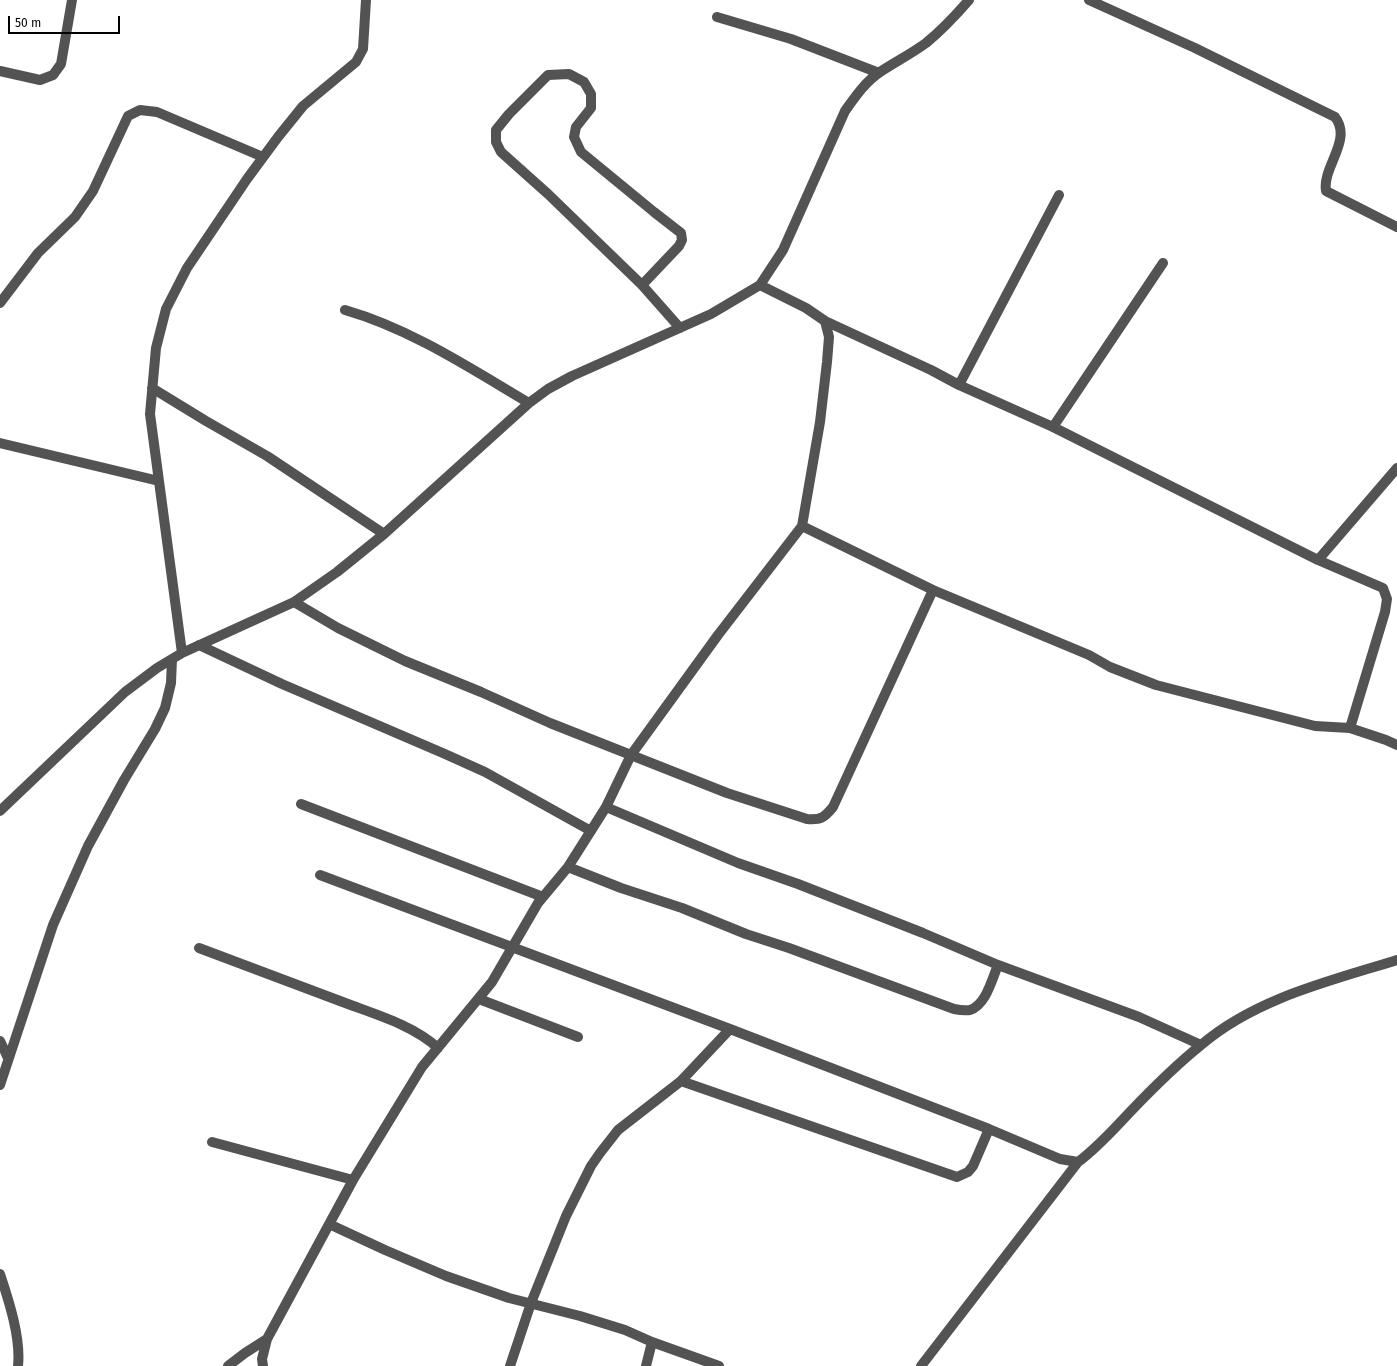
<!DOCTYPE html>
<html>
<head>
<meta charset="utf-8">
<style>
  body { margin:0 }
  #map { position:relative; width:1397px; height:1366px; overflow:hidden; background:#fff; font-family:"Fira Sans",sans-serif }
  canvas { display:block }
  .scale { position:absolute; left:8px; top:16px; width:112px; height:18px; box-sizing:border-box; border:2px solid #000; border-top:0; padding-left:5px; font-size:12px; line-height:14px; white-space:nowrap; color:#000; -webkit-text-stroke:3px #fff; paint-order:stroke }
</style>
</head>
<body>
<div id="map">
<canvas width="1397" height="1366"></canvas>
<div class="scale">50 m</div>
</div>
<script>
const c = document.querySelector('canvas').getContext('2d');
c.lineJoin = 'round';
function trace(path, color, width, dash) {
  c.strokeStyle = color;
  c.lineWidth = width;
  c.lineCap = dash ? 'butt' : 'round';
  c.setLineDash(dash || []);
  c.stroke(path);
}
trace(new Path2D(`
  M1089,0L1195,48L1335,117C1353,140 1322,167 1326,191L1397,227
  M717,17L791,39L879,73
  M0,71L40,80L53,75L61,64L72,0
  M642,285L679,246L682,240L681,233L654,212L581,152L574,137L576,127L591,108V94L584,82L569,74L548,75L509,114L496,130V142L501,152L548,194L642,285L680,328
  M0,303L38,253L75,217L93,191L128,116L140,110L157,112L263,157
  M345,310C411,329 470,368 529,403
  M825,321L931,370L959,385L1053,427L1318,560L1383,588L1387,599L1385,612L1350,728
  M959,385L1059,195
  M152,388L206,421L267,456L384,534
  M1053,427L1163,263
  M0,443L159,481
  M802,526L933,590L1089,655L1110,667L1156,685L1315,726L1350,728L1386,740L1397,745
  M1318,560L1397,468
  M294,602L338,628L405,661L481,692L550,723L727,793L807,819C821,820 824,818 833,807L933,590
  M199,645L282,684L445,754L485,772L591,831
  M182,653L150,414L156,348L166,309L187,268L247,179L278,137L303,106L356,62L363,49L366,0
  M301,804L543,897
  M606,807L738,863L798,884L923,933L998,965L1139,1017L1201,1045
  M0,811L125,692L157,668L182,653L294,602L337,572L384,534L529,403L548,389L572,376L711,314L760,285L783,250L845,111C855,97 865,82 880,72C895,62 911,54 926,43C942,30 956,15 969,0
  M568,867L621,888L682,908L746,934L789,948L954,1009C959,1010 964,1011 970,1010C986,1005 992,979 998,965
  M320,875L730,1029L989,1129L1060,1159L1078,1162C1097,1148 1113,1130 1130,1112C1152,1089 1176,1065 1201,1045C1256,998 1330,981 1397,960
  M199,948C249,967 298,985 348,1004C378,1015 414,1026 438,1048
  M479,999L578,1037
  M0,1041L8,1058
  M681,1081L957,1177L968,1172L973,1166L989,1129
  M0,1085L53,925L88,846L124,780L155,729L165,708L171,683L172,659
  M212,1142L353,1180
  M329,1224L385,1250L446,1276L509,1298L580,1316L625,1330L652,1342L719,1366
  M0,1274C9,1301 21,1338 18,1366
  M228,1366L245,1353L267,1339
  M263,1366L262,1359L267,1339L353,1180L422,1067L492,982L538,903L568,867L606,807L631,755L718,635L802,526L820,422L827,362L829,337L825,321L806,308L760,285
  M510,1366L531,1303L566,1216L591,1166L600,1153L618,1130L681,1081L730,1029
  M646,1366L652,1342
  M921,1366L1078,1162`), '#535353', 10);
</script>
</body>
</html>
